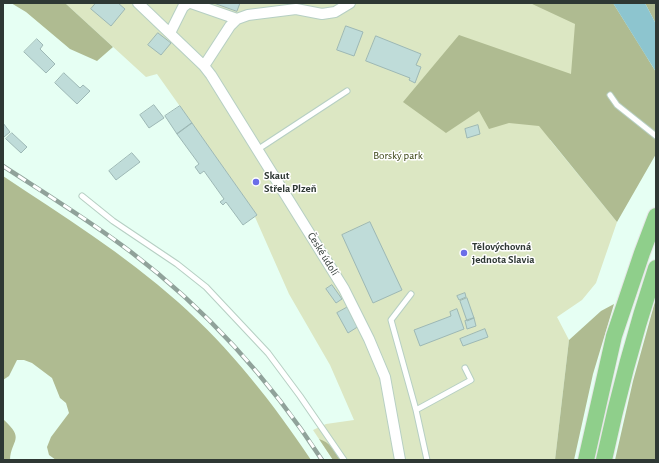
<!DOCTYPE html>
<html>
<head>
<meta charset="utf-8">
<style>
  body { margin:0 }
  #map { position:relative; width:659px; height:463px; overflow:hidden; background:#e6fff3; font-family:"Alegreya Sans",sans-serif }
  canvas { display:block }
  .frame { position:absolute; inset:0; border:4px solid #2e3834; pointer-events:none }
</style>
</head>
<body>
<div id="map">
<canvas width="659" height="463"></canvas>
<div class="frame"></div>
</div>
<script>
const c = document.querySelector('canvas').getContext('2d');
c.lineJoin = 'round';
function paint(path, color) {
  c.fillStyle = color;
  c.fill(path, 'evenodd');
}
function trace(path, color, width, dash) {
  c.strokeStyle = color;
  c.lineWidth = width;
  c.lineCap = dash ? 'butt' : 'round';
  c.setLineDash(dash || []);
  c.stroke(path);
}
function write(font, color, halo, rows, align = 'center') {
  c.font = font + ' "Alegreya Sans",sans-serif';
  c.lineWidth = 3;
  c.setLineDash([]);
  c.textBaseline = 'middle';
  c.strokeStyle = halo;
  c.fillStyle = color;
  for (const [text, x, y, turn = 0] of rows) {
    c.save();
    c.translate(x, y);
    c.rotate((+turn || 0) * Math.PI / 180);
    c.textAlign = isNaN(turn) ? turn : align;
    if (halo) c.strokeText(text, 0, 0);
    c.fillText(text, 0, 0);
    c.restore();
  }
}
paint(new Path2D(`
  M65,3H613L648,58L550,140L617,222L596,283L582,300L557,317L569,340L555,460H333L313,430L326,424L354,420L330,365L289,294L255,217L257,215L157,74L146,77Z`), '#dce7c3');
paint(new Path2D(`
  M11,3H65L113,47L97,61L70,49L26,12Z
  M530,3H613L656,72V154L617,222L539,126L509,123L489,129L479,111L446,133L403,102L459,35L571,74L575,24Z
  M645,3H656V24L646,5Z
  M3,176C63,216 124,254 178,302C230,348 273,403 311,460H56L49,455L47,447L51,437L69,413L66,403L60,398L52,378L32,363L24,360H17L9,376L3,380Z
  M656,298V460H615L633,381Z
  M614,304L593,374L574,460H555L569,340L601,311Z
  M3,419C26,440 11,439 10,460H3Z
  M319,439C330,442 334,451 340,460H333Z`), '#afbb91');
paint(new Path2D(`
  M613,3H645L646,5L656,24V72Z`), '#8dc5cf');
const building = new Path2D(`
  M96,3H118L125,9L111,26L91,9Z
  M214,3H240L237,11Z
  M346,26L363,32L354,56L337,50Z
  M158,33L171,43L161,55L148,45Z
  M376,36L421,54L416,65L421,67L415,83L409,80L410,78L366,61Z
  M37,39L43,45L40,49L55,64L46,73L24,52Z
  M64,73L80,88L83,85L90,91L77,104L55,83Z
  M154,105L164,118L149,128L140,115Z
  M180,106L192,123L177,134L165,116Z
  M3,123L10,132L4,137L3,136Z
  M192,123L257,215L243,225L226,202L223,205L220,202L224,199L204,171L200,174L195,167L199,164L177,134Z
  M478,125L480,134L467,138L465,129Z
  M12,133L27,147L21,153L6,139Z
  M132,153L140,162L116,180L109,171Z
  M370,222L402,290L373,303L342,235Z
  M332,285L342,299L336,303L326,289Z
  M465,293L466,297L459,300L457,296Z
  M467,298L474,318L467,321L460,301Z
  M348,307L359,326L348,333L337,313Z
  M457,309L464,329L420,346L414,330L451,316L450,312Z
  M474,318L476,326L467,329L465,321Z
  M485,329L488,337L463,346L460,339Z`);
paint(building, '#bfdcd9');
trace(building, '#9db8b5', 1);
const service = new Path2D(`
  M610,95L617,105L656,136
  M257,150L347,91
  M82,196L113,221L177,264L206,287L268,353L300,396L344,460
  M411,294L391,320L416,410
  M427,460L416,410L471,380L465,368`);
const minor = new Path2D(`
  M138,3L204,66L211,75L344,289L369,339L385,377L400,460
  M191,3L237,19
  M170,33L183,7L188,3
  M204,66L230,26L237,19L248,15L296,9L322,14L335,12L350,3`);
const trunk = new Path2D(`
  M586,460L614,336L642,253L656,216
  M604,460C618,395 635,331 656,268`);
trace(service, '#b6cfc3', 7);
trace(minor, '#b6cfc3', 12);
trace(trunk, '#e6e7e7', 18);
trace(service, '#fff', 5);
trace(minor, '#fff', 10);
trace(trunk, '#8fcf8b', 16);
const rail = new Path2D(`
  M3,166C46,194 90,221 131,252C207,310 270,380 322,460`);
trace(rail, '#90a29a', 4.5);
trace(rail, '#fff', 3, [9]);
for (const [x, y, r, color] of [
  [256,182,4,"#6b6ee8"],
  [464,253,4,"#6b6ee8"]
]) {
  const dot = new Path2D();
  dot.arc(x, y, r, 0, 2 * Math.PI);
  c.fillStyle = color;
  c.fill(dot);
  trace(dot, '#fff', 1.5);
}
write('11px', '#323c0a', '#fff', [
  ["Borský park",398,156]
]);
write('bold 11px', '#2e3834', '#fff', [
  ["Skaut",264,176],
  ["Střela Plzeň",264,189],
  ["Tělovýchovná",472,247],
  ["jednota Slavia",472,260]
], 'left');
write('11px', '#2e3834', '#fff', [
  ["České údolí",323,254,58]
]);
</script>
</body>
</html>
